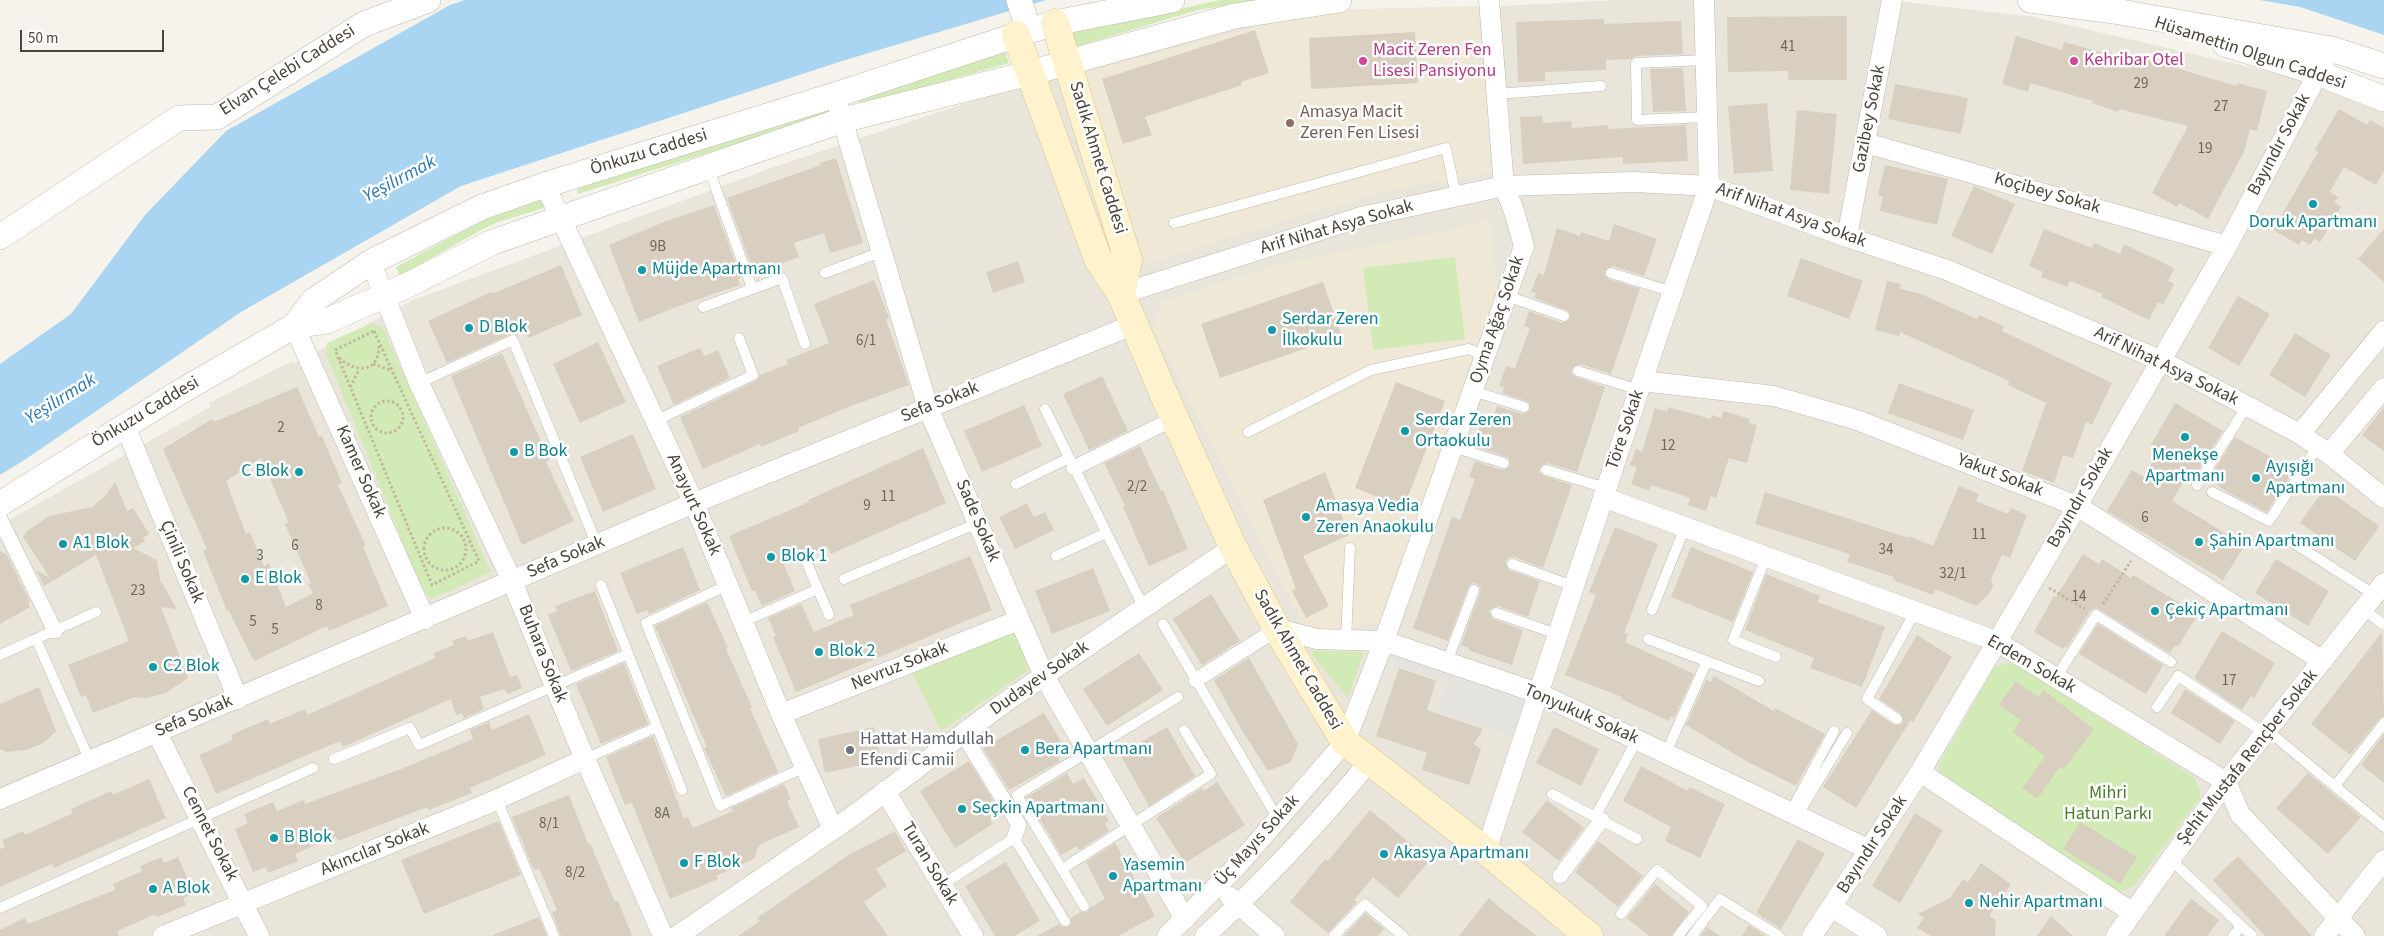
<!DOCTYPE html>
<html>
<head>
<meta charset="utf-8">
<style>
  body { margin:0 }
  #map { position:relative; width:2384px; height:936px; overflow:hidden; background:#f6f3ec; font-family:"Source Sans 3",sans-serif }
  canvas { display:block }
  .scale { position:absolute; left:20px; top:30px; width:144px; height:22px; box-sizing:border-box; border:2px solid #4b4439; border-top:0; padding-left:6px; font-size:15px; line-height:18px; white-space:nowrap; color:#4b4439; -webkit-text-stroke:4px #fff; paint-order:stroke }
</style>
</head>
<body>
<div id="map">
<canvas width="2384" height="936"></canvas>
<div class="scale">50 m</div>
</div>
<script>
const c = document.querySelector('canvas').getContext('2d');
c.lineJoin = 'round';
function paint(path, color) {
  c.fillStyle = color;
  c.fill(path, 'evenodd');
}
function trace(path, color, width, dash) {
  c.strokeStyle = color;
  c.lineWidth = width;
  c.lineCap = dash ? 'butt' : 'round';
  c.setLineDash(dash || []);
  c.stroke(path);
}
function write(font, color, halo, rows, align = 'center') {
  c.font = font + ' "Source Sans 3",sans-serif';
  c.lineWidth = 5;
  c.setLineDash([]);
  c.textBaseline = 'middle';
  c.strokeStyle = halo;
  c.fillStyle = color;
  for (const [text, x, y, turn = 0] of rows) {
    c.save();
    c.translate(x, y);
    c.rotate((+turn || 0) * Math.PI / 180);
    c.textAlign = isNaN(turn) ? turn : align;
    if (halo) c.strokeText(text, 0, 0);
    c.fillText(text, 0, 0);
    c.restore();
  }
}
paint(new Path2D(`
  M1616,0H1889L2034,17L2335,87L2384,107V936H0V525L210,407L209,403L292,361L294,363L413,300L771,168L1092,61L1242,20Z`), '#eae5da');
paint(new Path2D(`
  M1478,6L1492,172L1374,194L1140,265L1077,75L1318,10Z
  M1490,221L1499,305L1381,622L1308,634L1154,330L1162,302L1281,264Z`), '#efe8d6');
paint(new Path2D(`
  M1220,0H1257L1198,10L1075,47L1071,33Z
  M1005,52L1009,63L860,105L858,98Z
  M831,107L834,113L578,194L577,186Z
  M540,198L544,208L498,222L479,231L400,276L396,267L480,222Z
  M1455,257L1465,339L1373,350L1363,268Z
  M372,323L383,328L491,572L431,599L422,589L326,354L327,343Z
  M1014,627L1027,659V671L941,731L912,673Z
  M1313,651L1361,652L1363,655L1348,698L1312,655Z
  M2013,663L2195,778L2201,796L2135,885L2119,893L1943,778L1938,766L1995,666Z`), '#d2eab5');
paint(new Path2D(`
  M1396,651L1527,696L1512,735L1439,711L1448,682L1392,663Z`), '#e5e3e0');
paint(new Path2D(`
  M465,0H1046L842,61L461,186L241,312L26,459L0,475V364L71,314L145,215L226,131L450,5Z
  M2260,0H2384V35L2300,7Z`), '#a9d4f2');
paint(new Path2D(`
  M1847,16V80H1788V71L1728,72L1727,17Z
  M1604,19V24L1681,21L1683,54L1636,56L1631,59L1606,60V70L1545,72V81L1518,82L1516,22Z
  M1255,30L1269,73L1241,82L1242,85L1145,117L1152,135L1123,144L1102,79Z
  M1415,32L1418,83L1311,89L1309,38Z
  M2016,36L2062,50L2064,42L2108,54V52L2147,64L2148,60L2156,62L2236,86L2237,83L2267,91L2257,131L2250,129L2244,152L2208,219L2179,203L2177,207L2152,193L2188,126L2119,109L2118,112L2092,103L2093,101L2030,83L2028,92L2002,84Z
  M1683,68L1686,111L1653,112L1650,69Z
  M1895,84L1968,98L1961,134L1888,119Z
  M1767,103L1773,171L1734,174L1728,106Z
  M2339,109L2367,125L2370,120L2384,128V171L2376,185L2344,167L2330,192L2338,197L2334,202L2341,207L2320,242L2314,239L2310,245L2302,240L2299,245L2273,230L2318,152L2315,150Z
  M1797,110L1837,114L1829,194L1790,190Z
  M1542,116L1543,123L1571,121L1572,128L1608,125V129L1686,125L1688,161L1623,164V157L1523,164L1520,117Z
  M836,158L863,243L830,253L824,233L794,243L799,257L754,273L727,198L821,165L820,163Z
  M1885,165L1948,179L1937,225L1880,211L1883,197L1878,195Z
  M1974,186L2015,204L1992,254L1951,236Z
  M714,205L741,278L738,279L740,285L676,307L639,322L609,245L666,221Z
  M1614,224L1657,239L1644,276L1613,266L1605,271L1604,275L1609,279L1640,289L1611,374L1580,364L1572,369L1571,373L1576,377L1605,387L1577,472L1547,463L1540,468L1539,472L1544,476L1572,485L1543,568L1514,557L1508,558L1505,562L1509,570L1540,581L1528,617L1498,606L1492,608L1489,611L1493,619L1523,630L1512,665L1468,650L1469,648L1461,645L1480,592L1481,588L1477,584L1472,583L1468,588L1448,641L1413,628L1452,517L1460,520L1475,479L1469,477L1475,461L1502,470L1510,466L1509,458L1480,448L1481,445L1475,443L1481,424L1490,428L1497,406L1522,414L1530,410L1529,402L1502,393L1504,387L1499,386L1506,366L1515,368L1530,328L1524,326L1529,311L1562,323L1570,319L1569,311L1534,298L1536,293L1531,292L1538,273L1544,275L1557,228L1580,236L1581,232L1609,241Z
  M2044,229L2092,248L2094,243L2120,254L2124,244L2174,268L2168,281L2174,284L2163,305L2158,302L2149,320L2101,297L2103,294L2070,281L2067,287L2041,277L2043,272L2029,266Z
  M2384,229V282L2358,259Z
  M1801,258L1863,281L1849,319L1787,296Z
  M1018,261L1025,282L993,293L986,272Z
  M561,265L582,315L528,338L524,328L447,363L428,321L491,292L492,294Z
  M874,280L888,315L889,318L886,320L909,385L851,406L798,428L799,431L761,447L760,444L703,469L680,417L756,381L760,375L788,364L786,360L829,343L814,304Z
  M1887,281L1901,284L1900,289L1921,294L1977,319L1979,315L2004,326L2002,331L2112,383L2092,425L2086,422L2073,458L2063,455L2054,483L2022,471L2046,403L2008,385L2009,381L1900,332L1899,336L1875,330Z
  M1323,282L1342,336L1220,378L1201,324Z
  M2238,296L2270,314L2239,366L2208,348Z
  M2295,333L2331,355L2305,397L2269,375Z
  M598,342L626,402L580,423L553,364Z
  M700,348L704,356L718,350L730,378L674,405L657,366Z
  M502,353L549,460L546,462L574,521L522,545L451,376Z
  M1102,376L1128,431L1089,450L1063,394Z
  M1396,382L1445,401L1404,507L1355,488Z
  M1899,383L1974,410L1963,440L1888,413Z
  M297,387L319,437L322,436L342,483L338,485L366,546L363,547L388,606L329,631L327,626L254,661L229,611H227L203,551L207,549L163,449L212,419L214,422ZM261,458L289,523L285,524L311,583L308,584L313,593L286,607L269,563L264,567L250,532L246,534L226,481Z
  M2175,403L2223,431L2197,472L2191,469L2172,501L2245,545L2223,580L2107,511L2132,470L2144,477L2159,450L2151,445Z
  M1024,405L1042,446L982,472L964,431Z
  M1668,407L1711,419L1712,415L1721,418L1723,411L1750,419L1749,423L1757,425L1747,463L1729,458L1716,498L1711,496L1706,511L1688,505L1690,498L1651,485L1649,491L1631,484L1637,467L1630,465L1636,449L1642,452L1655,408L1667,412Z
  M2384,407V451L2362,435Z
  M633,434L656,489L603,512L580,457Z
  M2235,437L2294,470L2267,512L2229,493L2209,479Z
  M1140,446L1161,491L1163,490L1188,549L1149,566L1123,507L1125,506L1104,463Z
  M923,448L946,503L831,554L828,547L809,555H804L800,559L784,565L795,591L762,606L755,590L752,591L729,536L809,502L808,500Z
  M1325,472L1349,535L1303,556L1329,606L1306,618L1292,591L1296,589L1263,500Z
  M115,482L127,511L133,508L149,534L143,538L145,541L133,548L157,560L160,580L177,609L161,607L188,678L166,693L147,698L135,697L93,713L86,695L81,697L68,665L129,641L96,555L44,586L36,570L50,578L23,537L27,531L49,516L92,507L104,497Z
  M1959,486L1979,494L1976,501L2008,514L2011,508L2027,515L2010,558L2002,555L1991,579L1993,586L1989,594L1976,606L1935,589L1933,595L1893,580L1894,577L1847,562L1850,554L1755,524L1765,492L1909,538V536L1933,546Z
  M2325,488L2379,526L2355,561L2300,523Z
  M1027,503L1034,517L1045,512L1054,530L1015,549L999,517Z
  M1615,527L1658,544L1624,633L1628,634L1625,642L1694,674L1674,718L1671,716L1669,721L1621,699L1622,697L1565,675L1596,595L1589,592Z
  M683,547L700,590L649,614L647,610L637,614L620,573Z
  M1691,547L1753,572L1733,622L1671,597Z
  M0,551L7,555L30,602L28,603L30,607L0,624Z
  M2083,554L2099,564L2102,559L2131,578L2133,575L2198,614L2178,647L2175,645L2170,653L2097,608L2090,611L2067,647L2065,646L2063,649L2034,632L2054,596L2056,597Z
  M970,556L992,610L796,692L773,637L776,636L768,618L801,604L814,632L854,615L850,605Z
  M2276,559L2329,591L2308,626L2255,593Z
  M1093,568L1110,611L1052,634L1035,591Z
  M1766,574L1820,596L1818,602L1885,627L1862,687L1810,668L1814,658L1745,630Z
  M595,591L618,651L571,671L548,615L557,611L555,606Z
  M1211,594L1240,641L1202,665L1173,619Z
  M705,603L708,604L728,648L726,649L752,707L750,708L778,772L726,796L704,748L707,747L655,626Z
  M2098,624L2163,665L2146,694L2079,654Z
  M2222,631L2275,663L2254,698L2251,696L2242,710L2194,678Z
  M493,632L510,677L517,675L522,688L508,694L504,689L480,697L484,709L464,718L462,713L456,715L451,699L343,747L340,741L216,794L199,755L233,740L231,735L268,719L270,724L305,709L307,715L435,658L434,653L454,645L452,641L466,636L468,641Z
  M2382,632L2384,716L2379,719L2350,755L2311,724Z
  M1917,635L1952,657L1913,722L1910,721L1856,808L1823,787L1872,710L1894,725H1900L1903,722L1901,714L1879,699Z
  M1139,653L1163,690L1107,726L1083,689Z
  M1249,658L1298,744L1291,762L1268,771L1240,727L1214,680Z
  M624,663L648,724L601,744L576,684Z
  M1399,668L1436,681L1427,710L1483,729L1474,744L1481,749L1469,785L1422,770L1427,753L1376,736Z
  M1714,676L1774,711L1775,708L1825,734L1796,786L1748,762L1686,725L1706,680L1711,682Z
  M2016,681L2039,697L2043,690L2094,729L2063,770L2060,767L2037,799L2022,788L2045,756L2013,732L2021,720L1999,705Z
  M39,687L56,731L43,743L26,750L7,752L0,749V704Z
  M2185,689L2235,721L2220,744L2171,713Z
  M1044,713L1067,752L1058,757L1060,761L1009,790L983,748Z
  M529,714L546,755L470,788L472,793L429,810L427,807L338,841L336,836L295,854L298,861L268,873L266,867L253,872L235,829L248,823L244,814L273,802L277,811L304,800L305,804L401,769L473,739L470,730L489,722L492,730Z
  M874,727L881,761L825,773L818,739Z
  M1167,727L1195,776L1149,806L1120,754Z
  M1554,727L1599,749L1581,786L1536,763Z
  M2384,734V783L2361,765Z
  M653,736L684,819L688,817L693,828L733,811L731,808L784,784L791,799L787,801L799,827L759,845L754,859L716,876L718,879L670,899L632,803L625,805L606,757Z
  M969,761L993,800L989,803L996,815L990,819L993,824L955,848L920,791Z
  M1641,766L1688,791L1689,787L1725,804L1700,858L1665,841L1671,827L1623,801Z
  M1067,773L1073,784L1084,778L1109,821L1105,823L1109,831L1079,850L1077,846L1061,855L1027,797Z
  M2308,773L2361,817L2328,854L2276,808Z
  M149,779L166,818L54,868L52,864L0,887V849L5,847L2,840L23,831L25,835L73,813L71,809L111,791L113,795Z
  M1217,782L1245,825L1185,863L1156,818L1202,788L1204,791Z
  M569,795L588,844L590,843L615,902L618,901L632,936H561L552,912L557,910L539,868L534,870L512,817Z
  M1547,800L1584,828L1559,861L1522,832Z
  M1370,810L1430,860L1398,898L1373,877L1354,900L1357,902L1328,933L1290,902L1325,859L1328,861Z
  M1915,813L1943,830L1900,903L1872,886Z
  M496,822H499L521,875L424,914L401,860Z
  M2080,822L2137,857L2120,884L2063,849Z
  M895,831L906,851L876,869L887,886L864,902L888,936H738L760,921L757,918L850,854Z
  M1798,839L1825,854L1781,929L1756,913Z
  M1598,841L1643,876L1618,907L1575,872Z
  M1115,843L1155,916L1118,936H1037L1059,924L1062,927H1068L1071,924V918L1081,912H1087L1091,907L1105,899L1086,862Z
  M2238,856L2273,893L2312,936H2265L2213,880Z
  M162,857L164,863L178,857L194,894L183,898L186,905L157,917L154,915L117,931L119,936H0V930L25,918L28,924L115,890L113,884L142,871L140,866Z
  M1006,862L1040,921L1014,936H995L965,886Z
  M1981,863L2011,884L1989,916L1996,920L1995,936H1931L1917,928L1924,918L1918,914L1950,898L1963,879L1968,882Z
  M1655,884L1689,912L1671,936H1649L1627,918Z
  M1489,898L1504,911L1537,936H1459Z
  M2191,899L2219,920L2207,936H2164Z
  M1365,913L1384,929L1378,936H1344Z
  M2051,916L2073,936H2037Z
  M539,917L547,936H493V935Z
  M1749,925L1766,936H1742Z
  M1707,927L1720,936H1701Z`), '#d8cfc1');
const service = new Path2D(`
  M1706,60L1636,63L1637,120L1707,117
  M1497,94L1601,86
  M708,167L752,288
  M1174,223L1446,148L1456,196
  M825,273L881,252
  M1611,273L1673,292
  M1507,296L1564,316
  M703,307L782,278L805,344
  M1578,371L1639,390
  M419,383L513,340L597,545
  M1473,391L1524,407
  M1045,409L1144,608
  M655,421L753,375L739,338
  M1248,432L1371,370L1469,349L1485,357
  M1453,447L1504,463
  M1546,470L1606,488
  M1016,484L1069,458
  M2197,485L2247,406
  M2212,492L2269,521L2318,446
  M2289,540L2375,595
  M1056,556L1106,533
  M1766,557L1733,640L1776,657
  M806,561L829,615
  M1512,564L1573,586
  M844,579L978,523
  M601,585L682,790
  M728,585L646,623L720,806L805,767
  M2364,609L2384,625
  M1652,610L1685,527
  M1496,613L1557,634
  M743,622L818,589
  M1163,624L1278,819
  M36,639L90,761
  M1648,639L1759,681
  M1346,640L1350,548
  M0,655L96,612
  M1447,662L1474,590
  M2055,679L2096,615L2171,662
  M2157,707L2178,676L2265,733
  M1897,719L1867,699L1915,612
  M2267,730L2384,827
  M1666,753L1707,661
  M334,759L410,728L419,745L628,654
  M585,759L657,727
  M2335,786L2384,723
  M1552,794L1637,839
  M497,800L554,936
  M1790,813L1834,731
  M1797,816L1847,733
  M1595,817L1637,740
  M2171,860L2252,936
  M1062,869L1211,774L1184,730
  M942,885L1014,838L1065,921
  M1084,906L1017,795L1178,697
  M0,908L313,768
  M1621,914L1657,870L1702,906L1678,936
  M1334,936L1365,904L1403,936
  M1692,936L1720,899L1779,936
  M2233,936L2241,926`);
const pedestrian = new Path2D(`
  M1074,468L1175,418
  M0,519L55,631
  M1196,680L1277,629
  M963,734L1019,825L1014,838
  M1560,876L1602,820`);
const minor = new Path2D(`
  M835,95L928,408L1044,676L1185,919
  M1866,143L2227,246
  M545,185L694,503L781,714L833,829
  M1847,237L1892,0
  M371,262L419,383L512,581L579,745L663,936
  M1121,294L1361,217L1504,186L1635,182L1709,186L1847,237L1947,270L2160,360L2300,434L2329,454L2384,498
  M294,326L425,619
  M1642,381L1774,396L1857,420L2077,506L2323,661
  M125,426L238,699
  M2300,434L2384,331
  M2329,454L2384,388
  M1603,497L1996,641L2226,782L2240,814L2355,936
  M1277,629L1317,639L1384,641L1538,693L1870,850
  M781,714L1019,620
  M157,733L259,936
  M1920,772L2133,913
  M885,791L973,936
  M0,799L694,503L1135,324
  M1486,851L1639,390L1709,186L1704,0
  M1230,897L1275,936
  M1833,908L1877,936
  M163,936L489,803L585,759
  M677,936L850,818L1004,703L1233,547
  M1167,936L1237,866L1345,742L1384,641L1524,246L1514,211L1504,186L1489,0
  M1205,936C1264,882 1318,824 1369,762
  M1812,936L1920,772L2077,506L2227,246L2325,60
  M2116,936L2226,782L2384,583
  M2324,936L2384,860`);
const tertiary = new Path2D(`
  M1019,0L1029,31
  M2030,0L2114,11L2331,49L2384,66
  M2225,44L2318,73L2384,99
  M0,237L179,118L217,117L364,24L428,0
  M294,326L313,301L371,262L482,207L545,185L835,95L1029,31L1055,23L1172,0
  M0,504L180,392L294,326L327,321L410,284L493,242L843,120L1030,73L1235,16L1339,0`);
const secondary = new Path2D(`
  M1055,23L1128,260L1121,294
  M1016,35L1098,259L1121,294L1169,406L1233,547L1277,629L1345,742L1486,851L1589,936`);
trace(service, '#c2bbae', 11);
trace(pedestrian, '#c2bbae', 16);
trace(minor, '#c2bbae', 21);
trace(tertiary, '#c2bbae', 26);
trace(secondary, '#d6c79b', 29);
trace(new Path2D(`
  M374,331L479,561L432,585L335,350Z
  M339,358C356,373 379,374 379,345
  M373,364L390,370
  M350,387L359,370
  M371 417a16 16 0 1 1 32 0a16 16 0 1 1-32 0Z
  M424 549a21 21 0 1 1 42 0a21 21 0 1 1-42 0Z
  M2049,588L2085,609
  M2103,604L2131,561`), '#c4b79f', 3, [2.5, 2.5]);
trace(service, '#fff', 10);
trace(pedestrian, '#fff', 15);
trace(minor, '#fff', 20);
trace(tertiary, '#fff', 25);
trace(secondary, '#fff3cd', 28);
for (const [x, y, r, color] of [
  [1363,61,5,"#d1479c"],
  [2074,61,5,"#d1479c"],
  [1290,123,5,"#8d6e63"],
  [2313,204,5,"#0f9aa8"],
  [642,270,5,"#0f9aa8"],
  [469,328,5,"#0f9aa8"],
  [1272,330,5,"#0f9aa8"],
  [1405,431,5,"#0f9aa8"],
  [2185,437,5,"#0f9aa8"],
  [514,452,5,"#0f9aa8"],
  [299,472,5,"#0f9aa8"],
  [2256,478,5,"#0f9aa8"],
  [1306,517,5,"#0f9aa8"],
  [2199,542,5,"#0f9aa8"],
  [63,544,5,"#0f9aa8"],
  [771,557,5,"#0f9aa8"],
  [245,579,5,"#0f9aa8"],
  [2155,611,5,"#0f9aa8"],
  [819,652,5,"#0f9aa8"],
  [153,667,5,"#0f9aa8"],
  [850,750,5,"#6b7280"],
  [1025,750,5,"#0f9aa8"],
  [962,809,5,"#0f9aa8"],
  [274,838,5,"#0f9aa8"],
  [1384,854,5,"#0f9aa8"],
  [684,863,5,"#0f9aa8"],
  [1113,876,5,"#0f9aa8"],
  [153,889,5,"#0f9aa8"],
  [1969,903,5,"#0f9aa8"]
]) {
  const dot = new Path2D();
  dot.arc(x, y, r, 0, 2 * Math.PI);
  c.fillStyle = color;
  c.fill(dot);
  trace(dot, '#fff', 2);
}
write('15px', '#6e675b', null, [
  ["41",1788,48],
  ["29",2141,85],
  ["27",2221,108],
  ["19",2205,150],
  ["9B",658,248],
  ["6/1",866,342],
  ["2",281,429],
  ["12",1668,447],
  ["2/2",1137,488],
  ["11",888,498],
  ["9",867,507],
  ["6",2145,519],
  ["11",1979,536],
  ["6",295,547],
  ["34",1886,551],
  ["3",260,557],
  ["32/1",1953,575],
  ["23",138,592],
  ["14",2079,598],
  ["8",319,607],
  ["5",253,623],
  ["5",275,631],
  ["17",2229,682],
  ["8A",662,815],
  ["8/1",549,825],
  ["8/2",575,874]
]);
write('18px', '#b23c85', '#fff', [
  ["Macit Zeren Fen",1373,51],
  ["Lisesi Pansiyonu",1373,72],
  ["Kehribar Otel",2084,61]
], 'left');
write('18px', '#4b4439', '#fff', [
  ["Hüsamettin Olgun Caddesi",2250,54,18],
  ["Elvan Çelebi Caddesi",288,71,-32],
  ["Gazibey Sokak",1870,119,-79],
  ["Bayındır Sokak",2280,145,-62],
  ["Önkuzu Caddesi",649,153,-17],
  ["Sadık Ahmet Caddesi",1097,158,73],
  ["Koçibey Sokak",2047,194,16],
  ["Arif Nihat Asya Sokak",1791,216,20],
  ["Arif Nihat Asya Sokak",1337,228,-16],
  ["Oyma Ağaç Sokak",1498,320,-71],
  ["Arif Nihat Asya Sokak",2166,367,26],
  ["Sefa Sokak",940,403,-22],
  ["Önkuzu Caddesi",146,413,-31],
  ["Töre Sokak",1626,430,-71],
  ["Kamer Sokak",360,472,66],
  ["Yakut Sokak",2000,476,21],
  ["Bayındır Sokak",2081,498,-60],
  ["Anayurt Sokak",693,505,66],
  ["Sade Sokak",977,521,67],
  ["Sefa Sokak",566,558,-23],
  ["Çinili Sokak",181,562,67],
  ["Buhara Sokak",542,654,68],
  ["Sadık Ahmet Caddesi",1297,660,60],
  ["Erdem Sokak",2031,665,30],
  ["Nevruz Sokak",900,667,-22],
  ["Dudayev Sokak",1040,679,-35],
  ["Tonyukuk Sokak",1581,715,24],
  ["Sefa Sokak",194,717,-23],
  ["Şehit Mustafa Rençber Sokak",2248,758,-52],
  ["Cennet Sokak",209,834,63],
  ["Üç Mayıs Sokak",1258,841,-48],
  ["Bayındır Sokak",1873,845,-57],
  ["Akıncılar Sokak",375,850,-22],
  ["Turan Sokak",929,864,59]
]);
write('18px', '#785e54', '#fff', [
  ["Amasya Macit",1300,113],
  ["Zeren Fen Lisesi",1300,134]
], 'left');
write('18px', '#0d838f', '#fff', [
  ["Doruk Apartmanı",2313,223,"center"],
  ["Müjde Apartmanı",652,270],
  ["Serdar Zeren",1282,320],
  ["İlkokulu",1282,341],
  ["D Blok",479,328],
  ["Serdar Zeren",1415,421],
  ["Ortaokulu",1415,442],
  ["B Bok",524,452],
  ["Menekşe",2185,456,"center"],
  ["Apartmanı",2185,477,"center"],
  ["Ayışığı",2266,468],
  ["Apartmanı",2266,489],
  ["C Blok",289,472,"right"],
  ["Amasya Vedia",1316,507],
  ["Zeren Anaokulu",1316,528],
  ["Şahin Apartmanı",2209,542],
  ["A1 Blok",73,544],
  ["Blok 1",781,557],
  ["E Blok",255,579],
  ["Çekiç Apartmanı",2165,611],
  ["Blok 2",829,652],
  ["C2 Blok",163,667],
  ["Bera Apartmanı",1035,750],
  ["Seçkin Apartmanı",972,809],
  ["B Blok",284,838],
  ["Akasya Apartmanı",1394,854],
  ["F Blok",694,863],
  ["Yasemin",1123,866],
  ["Apartmanı",1123,887],
  ["A Blok",163,889],
  ["Nehir Apartmanı",1979,903]
], 'left');
write('18px', '#5b616d', '#fff', [
  ["Hattat Hamdullah",860,740],
  ["Efendi Camii",860,761]
], 'left');
write('18px', '#4a7f2a', '#fff', [
  ["Mihri",2108,794],
  ["Hatun Parkı",2108,815]
]);
write('italic 19px', '#2e7ab2', '#fff', [
  ["Yeşilırmak",400,180,-28],
  ["Yeşilırmak",61,400,-32]
]);
</script>
</body>
</html>
